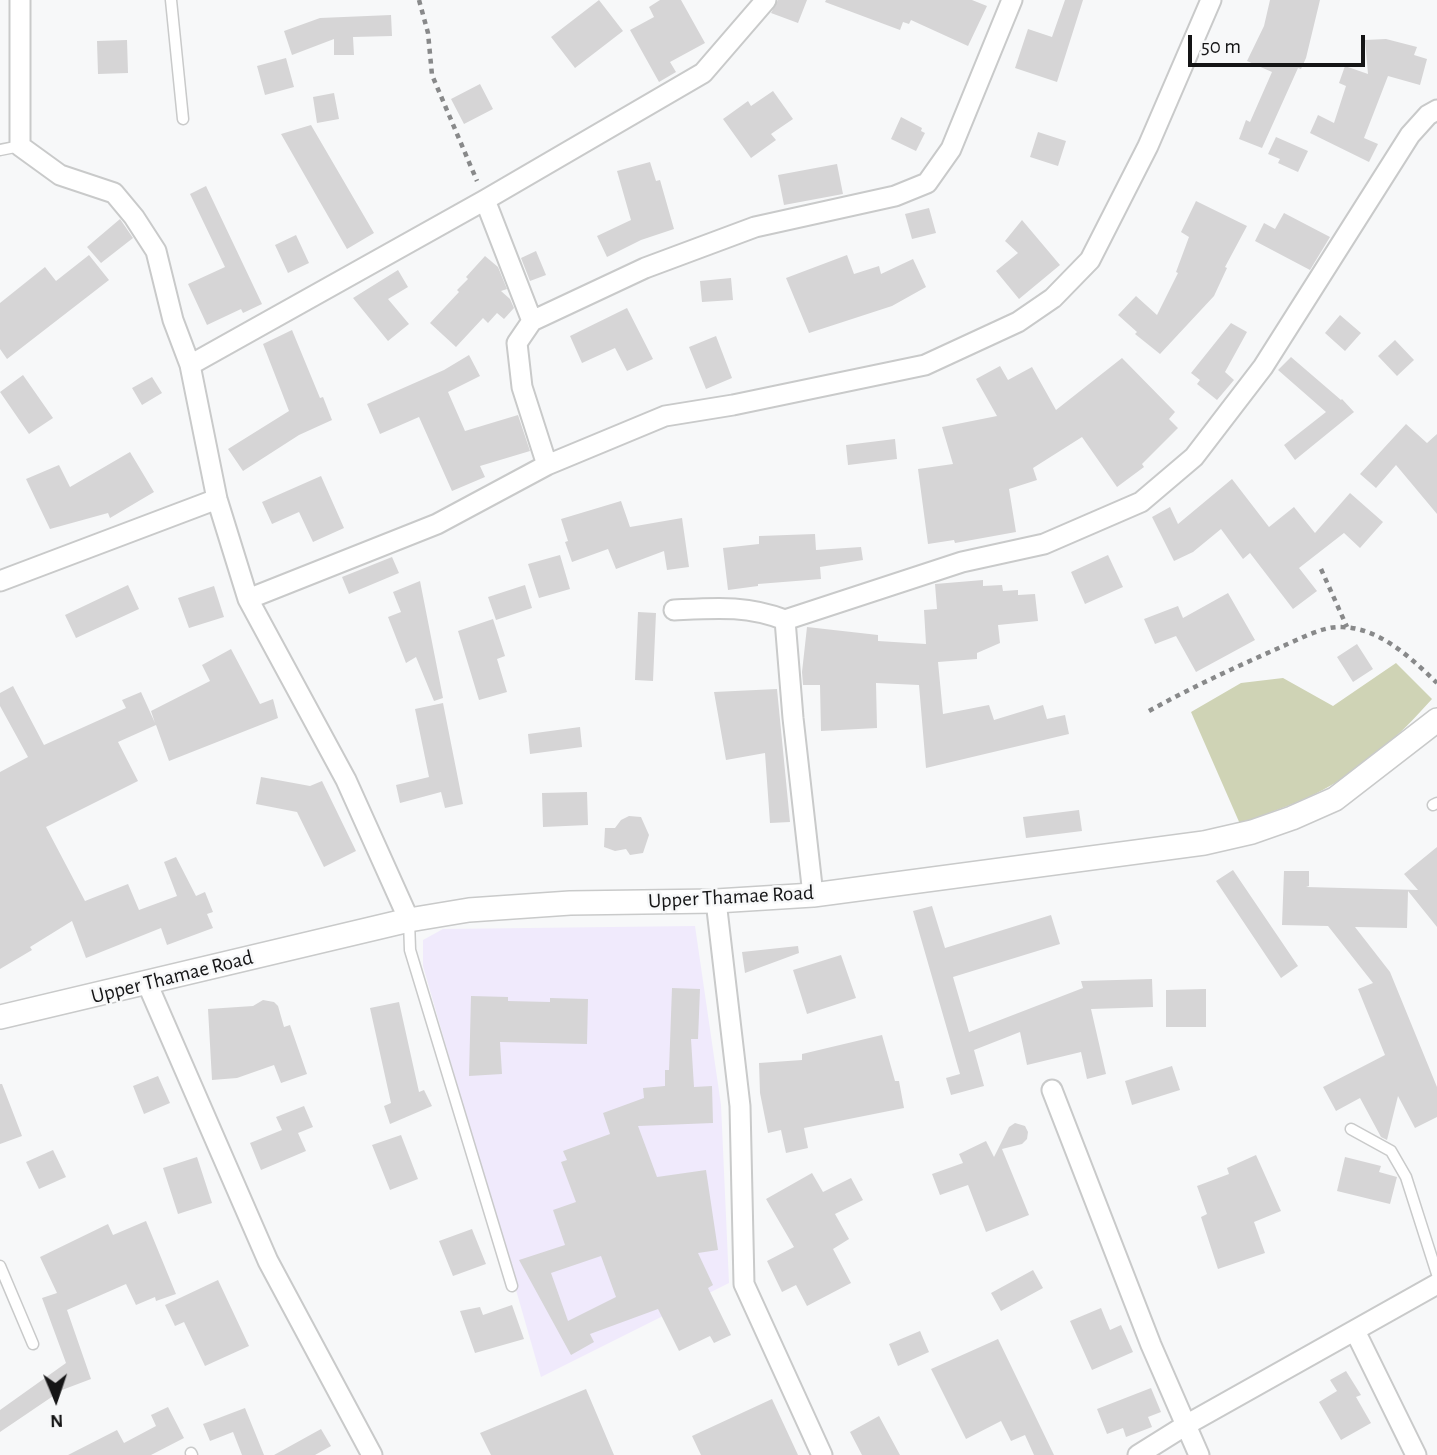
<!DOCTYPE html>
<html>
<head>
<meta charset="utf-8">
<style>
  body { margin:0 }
  #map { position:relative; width:1437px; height:1455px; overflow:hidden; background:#f7f8f9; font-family:"Alegreya Sans",sans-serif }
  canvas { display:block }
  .north { position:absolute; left:21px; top:1364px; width:70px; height:70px; -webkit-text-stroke:5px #f7f8f9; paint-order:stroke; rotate:178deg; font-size:19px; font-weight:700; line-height:28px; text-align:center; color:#151516 }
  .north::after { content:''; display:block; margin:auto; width:24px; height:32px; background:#151516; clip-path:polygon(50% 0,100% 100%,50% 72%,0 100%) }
  .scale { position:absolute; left:1188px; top:35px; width:177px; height:32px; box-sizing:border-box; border:4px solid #151516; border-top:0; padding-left:9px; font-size:21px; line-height:24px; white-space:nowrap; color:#151516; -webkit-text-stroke:5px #f7f8f9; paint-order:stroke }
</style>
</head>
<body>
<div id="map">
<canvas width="1437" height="1455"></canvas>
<div class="north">N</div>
<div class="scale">50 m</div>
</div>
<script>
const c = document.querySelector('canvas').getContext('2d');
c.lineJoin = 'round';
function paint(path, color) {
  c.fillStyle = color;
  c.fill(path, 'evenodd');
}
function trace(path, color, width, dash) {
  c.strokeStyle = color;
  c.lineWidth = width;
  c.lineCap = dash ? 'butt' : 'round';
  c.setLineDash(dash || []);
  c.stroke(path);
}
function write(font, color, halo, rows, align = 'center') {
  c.font = font + ' "Alegreya Sans",sans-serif';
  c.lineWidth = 5;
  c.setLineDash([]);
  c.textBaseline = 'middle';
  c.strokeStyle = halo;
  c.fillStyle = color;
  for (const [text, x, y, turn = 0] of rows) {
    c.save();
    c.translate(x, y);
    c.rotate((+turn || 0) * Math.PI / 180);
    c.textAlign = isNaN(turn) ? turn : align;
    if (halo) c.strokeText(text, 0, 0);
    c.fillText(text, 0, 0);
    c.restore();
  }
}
paint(new Path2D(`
  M695,926L721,1105L729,1283L541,1377L423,966V940L443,929Z`), '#f0eafc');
paint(new Path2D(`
  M1396,663L1432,699C1398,737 1362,771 1315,794C1291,806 1264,814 1240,824L1191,712L1241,683L1283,678L1333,706Z`), '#cfd3b5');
paint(new Path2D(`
  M599,0L623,31L575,68L551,37Z
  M660,0H681L705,43L670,62L676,72L659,82L630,30L654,17L649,7Z
  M778,0H807L798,23L771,13Z
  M826,0H972L987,6L968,46L911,20L909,24L903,22L900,30L825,2Z
  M1065,0H1083L1057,82L1015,68L1028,29L1052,37Z
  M1270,0H1320L1306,58L1301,69L1298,68L1262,148L1239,139L1246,120L1250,122L1272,72L1247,61L1264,26Z
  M391,15L392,36L353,37L354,55H334V39L292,55L284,31L320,18Z
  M1386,39L1417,47L1414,55L1427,59L1420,85L1388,76L1364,138L1378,144L1369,162L1310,133L1318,115L1334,123L1346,86L1339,83L1345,66L1368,74L1365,40Z
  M127,40L128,73L98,74L97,41Z
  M286,58L294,87L265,95L257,66Z
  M480,84L493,109L464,124L451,99Z
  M773,91L793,119L771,134L776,140L751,158L723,119L748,101L751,106Z
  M334,93L339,119L317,123L313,97Z
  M901,117L922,128L921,131L925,133L916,151L891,139Z
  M311,125L374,233L347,249L281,134Z
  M1038,132L1066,141L1058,166L1030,157Z
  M1276,137L1308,151L1298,172L1278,163L1280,159L1268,154Z
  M650,162L656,181L660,180L674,229L641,240L607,257L597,236L631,220L617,171Z
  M837,164L843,194L784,205L778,175Z
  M206,186L262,304L243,313L241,309L207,325L188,284L225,267L190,194Z
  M1196,201L1247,226L1225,267L1227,268L1214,296L1160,354L1135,334L1137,332L1118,315L1136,296L1157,315L1178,273L1176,272L1189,237L1181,232Z
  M929,208L936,233L912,239L905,214Z
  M1284,213L1330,237L1310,270L1255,241L1264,223L1275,229Z
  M120,219L133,238L101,263L87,247Z
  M1022,220L1060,265L1019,299L996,271L1018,253L1005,241Z
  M296,235L309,263L288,273L275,245Z
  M536,251L546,275L530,281L521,258Z
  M89,255L109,280L7,359L0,349V303L45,267L56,281Z
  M847,255L854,274L879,266L881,274L913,259L926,287L892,306L809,333L786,278Z
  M485,256L498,267L507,289L501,291L510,299L514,308L504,319L497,313L488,323L483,318L456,347L430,323L459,292L457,290L468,279L466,277Z
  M398,270L408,287L388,299L409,324L388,341L353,298Z
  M731,278L733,300L702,302L700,281Z
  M627,308L653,359L627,371L615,348L582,363L570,336Z
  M1340,315L1361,333L1345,351L1325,333Z
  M1231,323L1247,332L1225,372L1234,380L1217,400L1197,384L1200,380L1191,373Z
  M292,330L320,398L323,397L332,420L299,435L243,471L228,449L289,411L263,344Z
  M716,336L732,378L706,389L689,347Z
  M1395,340L1414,360L1397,376L1378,356Z
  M469,355L480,376L448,392L465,431L518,415L530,451L480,466L485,477L452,491L419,417L380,434L367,404L444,370Z
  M1291,357L1341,400L1342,399L1354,412L1295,460L1284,445L1326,412L1278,370Z
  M1122,358L1175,412L1169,419L1178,428L1142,464L1144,467L1117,487L1082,437L1033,468L1037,480L1009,489L1016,532L955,543L954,540L928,544L918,469L953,464L942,427L997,416L976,379L1000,366L1008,380L1032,367L1056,410Z
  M23,375L53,418L29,434L0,392Z
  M152,377L162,393L142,405L132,388Z
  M1406,424L1427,443L1437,434V514L1396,465L1376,488L1360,474Z
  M895,439L897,459L848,465L846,445Z
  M130,452L154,492L110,518L108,513L50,529L26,479L59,465L70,487Z
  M321,476L344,528L313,542L299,512L272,524L262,502Z
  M1232,479L1269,527L1294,507L1315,533L1350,493L1383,522L1360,548L1344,533L1299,568L1317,591L1293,609L1250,553L1243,559L1221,529L1193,552L1174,561L1152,517L1170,507L1178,524Z
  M621,501L630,527L682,518L689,567L667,570L664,551L616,569L608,549L572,562L565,542L568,541L561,519Z
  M815,534L816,550L861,547L863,560L820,567L821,579L758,584V586L728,590L723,548L759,544V536Z
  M560,555L570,589L539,598L528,564Z
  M1108,555L1123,587L1085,604L1071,572Z
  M392,557L399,573L349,594L342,577Z
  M983,580V586L1002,585L1003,591L1018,590V595L1035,594L1038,621L998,625L1000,643L977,653V659L938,662L943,714L989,705L994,720L1043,705L1047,719L1065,715L1069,734L926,768L919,685L876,683L877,728L821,731L820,685H803L802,672L807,627L878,635V641L926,644L924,610L937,609L935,584Z
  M420,581L443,698L434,701L416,657L406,663L388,617L401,612L393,592Z
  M128,585L139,609L76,638L65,615Z
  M525,585L532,608L496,620L488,597Z
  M214,586L224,617L189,628L178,598Z
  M1228,593L1255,640L1196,672L1176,636L1155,644L1144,619L1178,606L1183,618Z
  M638,612L656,613L653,681L635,680Z
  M493,619L505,656L497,659L507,692L479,700L458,631Z
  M1357,644L1373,669L1353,682L1337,657Z
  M231,649L260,704L273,699L278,718L169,761L156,725L118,742L138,781L46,827L85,901L128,884L139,910L177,896L164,862L176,857L196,896L205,892L213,912L207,914L213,928L167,945L161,928L86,958L72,921L30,947L32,950L0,969V772L28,757L0,706V693L13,686L44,745L126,708L122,700L141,692L155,723L151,711L210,681L202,665Z
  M777,689L790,822L770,823L765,753L726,760L714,692Z
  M443,703L463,804L445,808L441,792L400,803L396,785L429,777L415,709Z
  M580,727L582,747L530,754L528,734Z
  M261,777L310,786L322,781L356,851L324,867L297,812L256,804Z
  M587,792L588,825L543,827L542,793Z
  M1079,810L1082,831L1026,838L1023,817Z
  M629,816L641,817L649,835L643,853L630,855L626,849L615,851L604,847L605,828H615L621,820Z
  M1437,847V927L1408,891L1407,928L1355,927L1390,972L1437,1087V1117L1415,1128L1398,1096L1387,1140L1381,1137L1360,1098L1336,1111L1323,1087L1385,1055L1358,989L1373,983L1328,926L1282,925L1284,871H1309V886L1306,887L1418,890L1404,874Z
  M1233,870L1298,966L1281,978L1216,881Z
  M932,906L945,948L1051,915L1060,944L953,977L969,1032L1083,988L1081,981L1152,979L1153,1007L1091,1009L1106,1074L1087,1079L1081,1052L1027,1065L1020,1032L974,1050L984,1086L951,1095L946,1078L960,1074L913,911Z
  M798,946L799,953L745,973L742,952Z
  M841,955L856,998L807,1014L793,970Z
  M672,988L700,989L698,1039H691L694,1087L712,1086L713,1123L638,1126L657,1177L706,1170L718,1250L698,1253L713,1285L708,1288L731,1335L714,1343L710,1336L679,1351L658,1309L590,1334L594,1342L571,1355L519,1260L565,1245L553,1210L576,1202L561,1162L567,1160L563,1151L610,1134L603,1113L644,1098L643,1088L665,1086V1070H669ZM601,1256L616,1297L568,1321L551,1273Z
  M1206,989V1027H1166V990Z
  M471,996L508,997V1001L550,1002V998L588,999L587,1044L500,1042L502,1074L469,1076Z
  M263,1000L274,1002L278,1006L284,1027L290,1025L307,1074L281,1083L274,1065L237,1078L212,1080L208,1009L253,1006Z
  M399,1002L419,1092L424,1090L432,1106L390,1124L384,1106L391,1103L370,1008Z
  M882,1035L895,1081H899L904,1108L804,1128L808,1148L786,1153L781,1130L768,1133L760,1093L759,1063L802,1060V1054Z
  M1172,1066L1180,1090L1132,1105L1125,1081Z
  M158,1076L170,1103L144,1114L133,1086Z
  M0,1084H2L22,1136L0,1144Z
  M304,1106L313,1127L298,1133L306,1151L261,1170L250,1143L282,1130L276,1117Z
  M1015,1123L1025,1126L1028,1132L1027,1139L1022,1144L1002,1149L1029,1215L986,1232L968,1185L940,1195L932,1174L963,1163L959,1154L986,1141L994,1157L1009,1127Z
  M401,1135L418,1179L390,1190L372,1145Z
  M53,1150L66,1177L39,1189L26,1162Z
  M1256,1155L1281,1211L1254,1222L1265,1253L1218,1269L1201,1217L1207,1214L1197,1186L1229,1174L1227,1168Z
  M197,1157L212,1203L178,1214L163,1168Z
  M1345,1157L1381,1166L1379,1172L1397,1177L1390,1204L1337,1191Z
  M812,1173L823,1192L851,1178L863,1200L835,1214L849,1239L833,1249L851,1283L807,1306L796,1285L782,1292L767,1261L794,1247L766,1199Z
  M146,1221L176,1294L156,1301L155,1297L136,1305L126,1284L67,1310L91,1379L62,1390L0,1432V1410L66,1363L42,1298L57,1293L40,1257L108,1224L113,1235Z
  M472,1229L486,1264L453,1276L439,1241Z
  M1033,1270L1043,1288L1001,1311L991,1293Z
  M218,1280L249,1346L205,1366L184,1322L175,1326L165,1305Z
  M512,1305L524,1339L475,1353L460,1311L480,1307L483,1315Z
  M1101,1308L1110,1330L1121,1325L1133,1352L1092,1370L1070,1321Z
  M920,1331L929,1352L898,1366L889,1344Z
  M998,1339L1028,1401L1054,1455H1034L1025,1435L1011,1441L1001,1421L966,1439L931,1369Z
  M1346,1371L1361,1395L1356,1397L1371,1423L1341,1440L1319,1402L1337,1391L1330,1380Z
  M1151,1388L1161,1412L1148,1417L1152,1427L1126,1437L1123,1428L1107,1434L1097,1409Z
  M586,1389L614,1455H491L480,1433Z
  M772,1399L798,1455H701L692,1436Z
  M168,1407L184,1438L151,1455H68L117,1430L124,1443L156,1426L151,1415Z
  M245,1408L264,1455H242L233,1432L210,1441L203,1424Z
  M879,1416L900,1455H862L850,1432Z
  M321,1429L331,1446L315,1455H274Z`), '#d6d5d6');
const service = new Path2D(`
  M171,0L183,119
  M0,150L20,146
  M1433,805L1437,803
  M409,920L410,950L512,1286
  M1351,1129L1391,1151L1406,1177L1437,1274
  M0,1266L33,1344
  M191,1453L192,1455`);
const minor = new Path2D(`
  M20,0V146L60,175L114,193L134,217L156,251L173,320L190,365L217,499L248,599L346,780L409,920
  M485,200L532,321
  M190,365L485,200L703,73L766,0
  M547,465L522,387L517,343L532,321L645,268L755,227L895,196L927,183L951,149L1012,0
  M0,581L217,499
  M248,599L437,524L547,465L665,416L733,405L925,365L1018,322L1053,298L1090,260L1148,146L1211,0
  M674,610C715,608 747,605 785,620L962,562L1044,544L1141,502L1194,457L1263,367L1410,135L1428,115L1437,110
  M785,620L793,718L813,895
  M716,901L740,1106L744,1284L822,1455
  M147,983L268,1261L372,1455
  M1052,1090L1151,1345L1199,1455
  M1355,1331L1416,1455
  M1138,1455L1186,1425L1437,1284`);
const tertiary = new Path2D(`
  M0,1017L409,920L469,910L570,903L716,901L813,895L1204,843L1252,832L1292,818L1335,799L1437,720`);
trace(service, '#c9caca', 13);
trace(minor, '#c9caca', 23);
trace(tertiary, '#c9caca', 26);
trace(new Path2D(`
  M419,0L428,33L432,75L477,181
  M1321,569L1347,627
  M1149,711C1192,687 1236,667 1281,647C1298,640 1322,626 1342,627C1380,628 1411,658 1437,683`), '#88898a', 4.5, [5, 5]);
trace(service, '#fff', 10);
trace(minor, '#fff', 19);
trace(tertiary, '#fff', 23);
write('21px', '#151516', '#f7f8f9', [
  ["Upper Thamae Road",731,897,-3],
  ["Upper Thamae Road",172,977,-14]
]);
</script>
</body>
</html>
